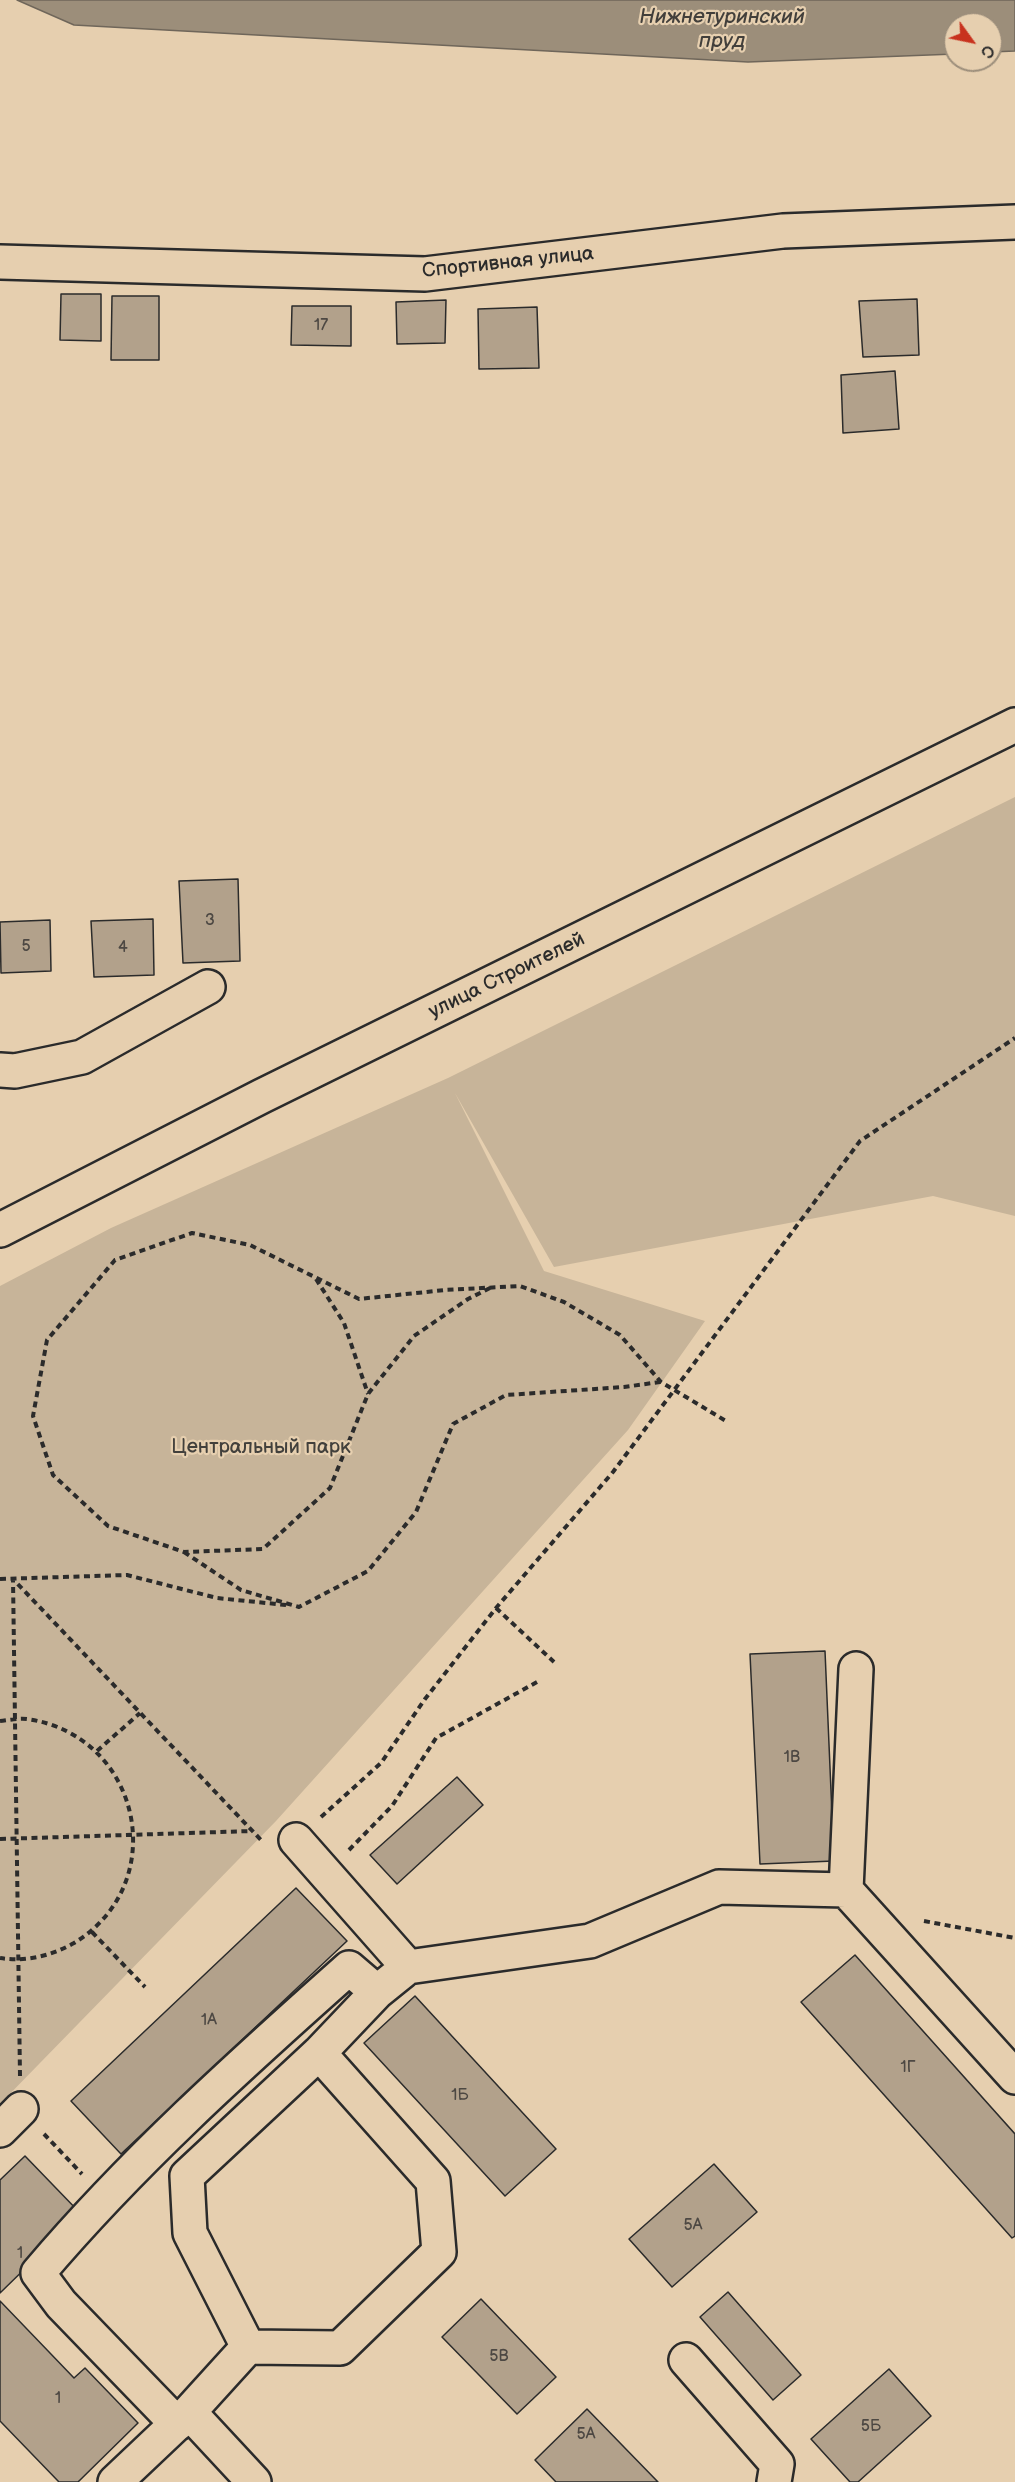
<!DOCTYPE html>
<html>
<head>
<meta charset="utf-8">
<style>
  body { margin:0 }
  #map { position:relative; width:1015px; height:2482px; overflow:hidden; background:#e6cfaf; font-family:"Balsamiq Sans",sans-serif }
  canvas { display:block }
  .north { position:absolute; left:943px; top:12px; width:60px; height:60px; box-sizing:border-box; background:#e6cfaf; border:2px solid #9b8d7a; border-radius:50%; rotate:123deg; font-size:16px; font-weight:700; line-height:24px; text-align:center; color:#2b2b2b }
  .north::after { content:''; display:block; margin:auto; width:21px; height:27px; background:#c8321e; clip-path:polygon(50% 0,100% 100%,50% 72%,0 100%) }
</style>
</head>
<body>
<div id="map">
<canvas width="1015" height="2482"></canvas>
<div class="north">С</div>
</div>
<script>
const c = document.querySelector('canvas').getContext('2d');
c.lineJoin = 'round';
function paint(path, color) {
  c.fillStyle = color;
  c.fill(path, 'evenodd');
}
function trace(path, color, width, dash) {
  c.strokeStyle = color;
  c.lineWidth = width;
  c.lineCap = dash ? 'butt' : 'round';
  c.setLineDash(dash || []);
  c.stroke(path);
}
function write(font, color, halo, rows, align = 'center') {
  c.font = font + ' "Balsamiq Sans",sans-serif';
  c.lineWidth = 4.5;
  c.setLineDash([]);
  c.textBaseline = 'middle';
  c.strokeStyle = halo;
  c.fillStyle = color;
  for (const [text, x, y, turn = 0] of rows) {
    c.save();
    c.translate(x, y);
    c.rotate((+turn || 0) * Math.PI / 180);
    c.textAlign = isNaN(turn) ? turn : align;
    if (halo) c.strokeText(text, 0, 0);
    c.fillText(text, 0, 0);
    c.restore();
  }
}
paint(new Path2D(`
  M1015,797V1216L933,1196L554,1267L455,1093L544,1271L705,1321L628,1430L276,1821L0,2104V1286L111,1228L448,1078Z`), '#c7b499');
const water = new Path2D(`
  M17,0H1015V51L991,52V24H955V54L748,62L74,25Z`);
paint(water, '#9c8e7a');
trace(water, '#6f665a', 1.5);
const building = new Path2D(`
  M61,294H101V341L60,340Z
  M112,296H159V360H111Z
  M917,299L919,355L863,357L859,301Z
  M446,300L445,343L397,344L396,302Z
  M292,306H351V346L291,345Z
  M537,307L539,368L479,369L478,309Z
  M895,371L899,429L843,433L841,375Z
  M238,879L240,961L183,963L179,881Z
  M153,919L154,975L94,977L91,921Z
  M50,920L51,971L1,973L0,922Z
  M825,1651L834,1861L760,1864L750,1654Z
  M457,1777L483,1805L397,1884L370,1855Z
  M296,1888L347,1941L121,2154L71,2101Z
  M855,1955L1015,2134V2236L1012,2238L801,2002Z
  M415,1996L556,2149L505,2196L364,2043Z
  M25,2156L81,2214L0,2293V2180Z
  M714,2164L757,2212L672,2287L629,2239Z
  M728,2292L801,2375L773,2400L700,2317Z
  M481,2299L556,2377L517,2414L442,2337Z
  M0,2301L74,2378L85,2368L138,2423L78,2482H59L0,2421Z
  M889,2369L931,2416L858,2482H850L811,2439Z
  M587,2409L658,2482H556L535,2460Z`);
paint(building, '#b2a18b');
trace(building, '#2b2b2b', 1.5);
const minor = new Path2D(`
  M0,262L425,274L783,231L1015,222
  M0,1070L15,1071L82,1057L208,987
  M296,1840L408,1967L590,1941L719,1887L846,1890L1015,2077
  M846,1890L856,1669
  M319,2053L433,2181L439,2252L340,2348L248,2347L190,2233L187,2176L319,2053L377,1992L408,1967
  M0,2130L21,2109
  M686,2360L777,2464L774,2482
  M189,2412L248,2347
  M177,2424L61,2304L38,2273C132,2162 240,2065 349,1968L377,1992
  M115,2482L189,2412L254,2482`);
const major = new Path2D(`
  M0,1230L262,1096L1015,725`);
trace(minor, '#2b2b2b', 38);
trace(major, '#2b2b2b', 38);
trace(new Path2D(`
  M316,1279L344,1323L368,1394
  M490,1288L468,1299L414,1336L368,1394L330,1488L263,1549L184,1552L108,1526L53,1475L33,1416L47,1340L115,1260L192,1233L250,1245L359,1299L445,1290L520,1286L564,1302L620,1335L661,1382L726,1421
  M184,1552L241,1590L299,1607L368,1571L416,1512L453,1424L506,1395L624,1387L660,1382
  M0,1579L127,1575L217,1598L286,1605
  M496,1608L554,1662
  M0,1721C9,1720 19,1718 27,1719C141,1735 173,1883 74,1943C51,1956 26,1962 0,1958
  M97,1751L140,1713
  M321,1817L381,1763L425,1699L496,1608L613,1472L860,1141L1015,1038
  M0,1839L252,1831
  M349,1850L392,1806L436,1738L537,1682
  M924,1921L1015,1938
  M92,1932L145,1987
  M20,2076L13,1579L261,1840
  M44,2134L82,2174`), '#2b2b2b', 4, [6, 4.5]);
trace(minor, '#e6cfaf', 33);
trace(major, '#e6cfaf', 33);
write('16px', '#4d4843', null, [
  ["17",321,326],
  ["3",210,921],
  ["5",26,947],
  ["4",123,948],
  ["1В",792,1758],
  ["1А",209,2021],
  ["1Г",908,2068],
  ["1Б",460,2096],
  ["5А",693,2226],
  ["1",20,2254],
  ["5В",499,2357],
  ["1",58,2399],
  ["5Б",871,2427],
  ["5А",586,2435]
]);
write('20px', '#2b2b2b', '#e6cfaf', [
  ["Спортивная улица",508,263,-6],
  ["улица Строителей",507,976,-26]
]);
write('20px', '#42403c', '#e6cfaf', [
  ["Центральный парк",261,1448]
]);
write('italic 21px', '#423f3b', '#e6cfaf', [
  ["Нижнетуринский",722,18],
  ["пруд",722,42]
]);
</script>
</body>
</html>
